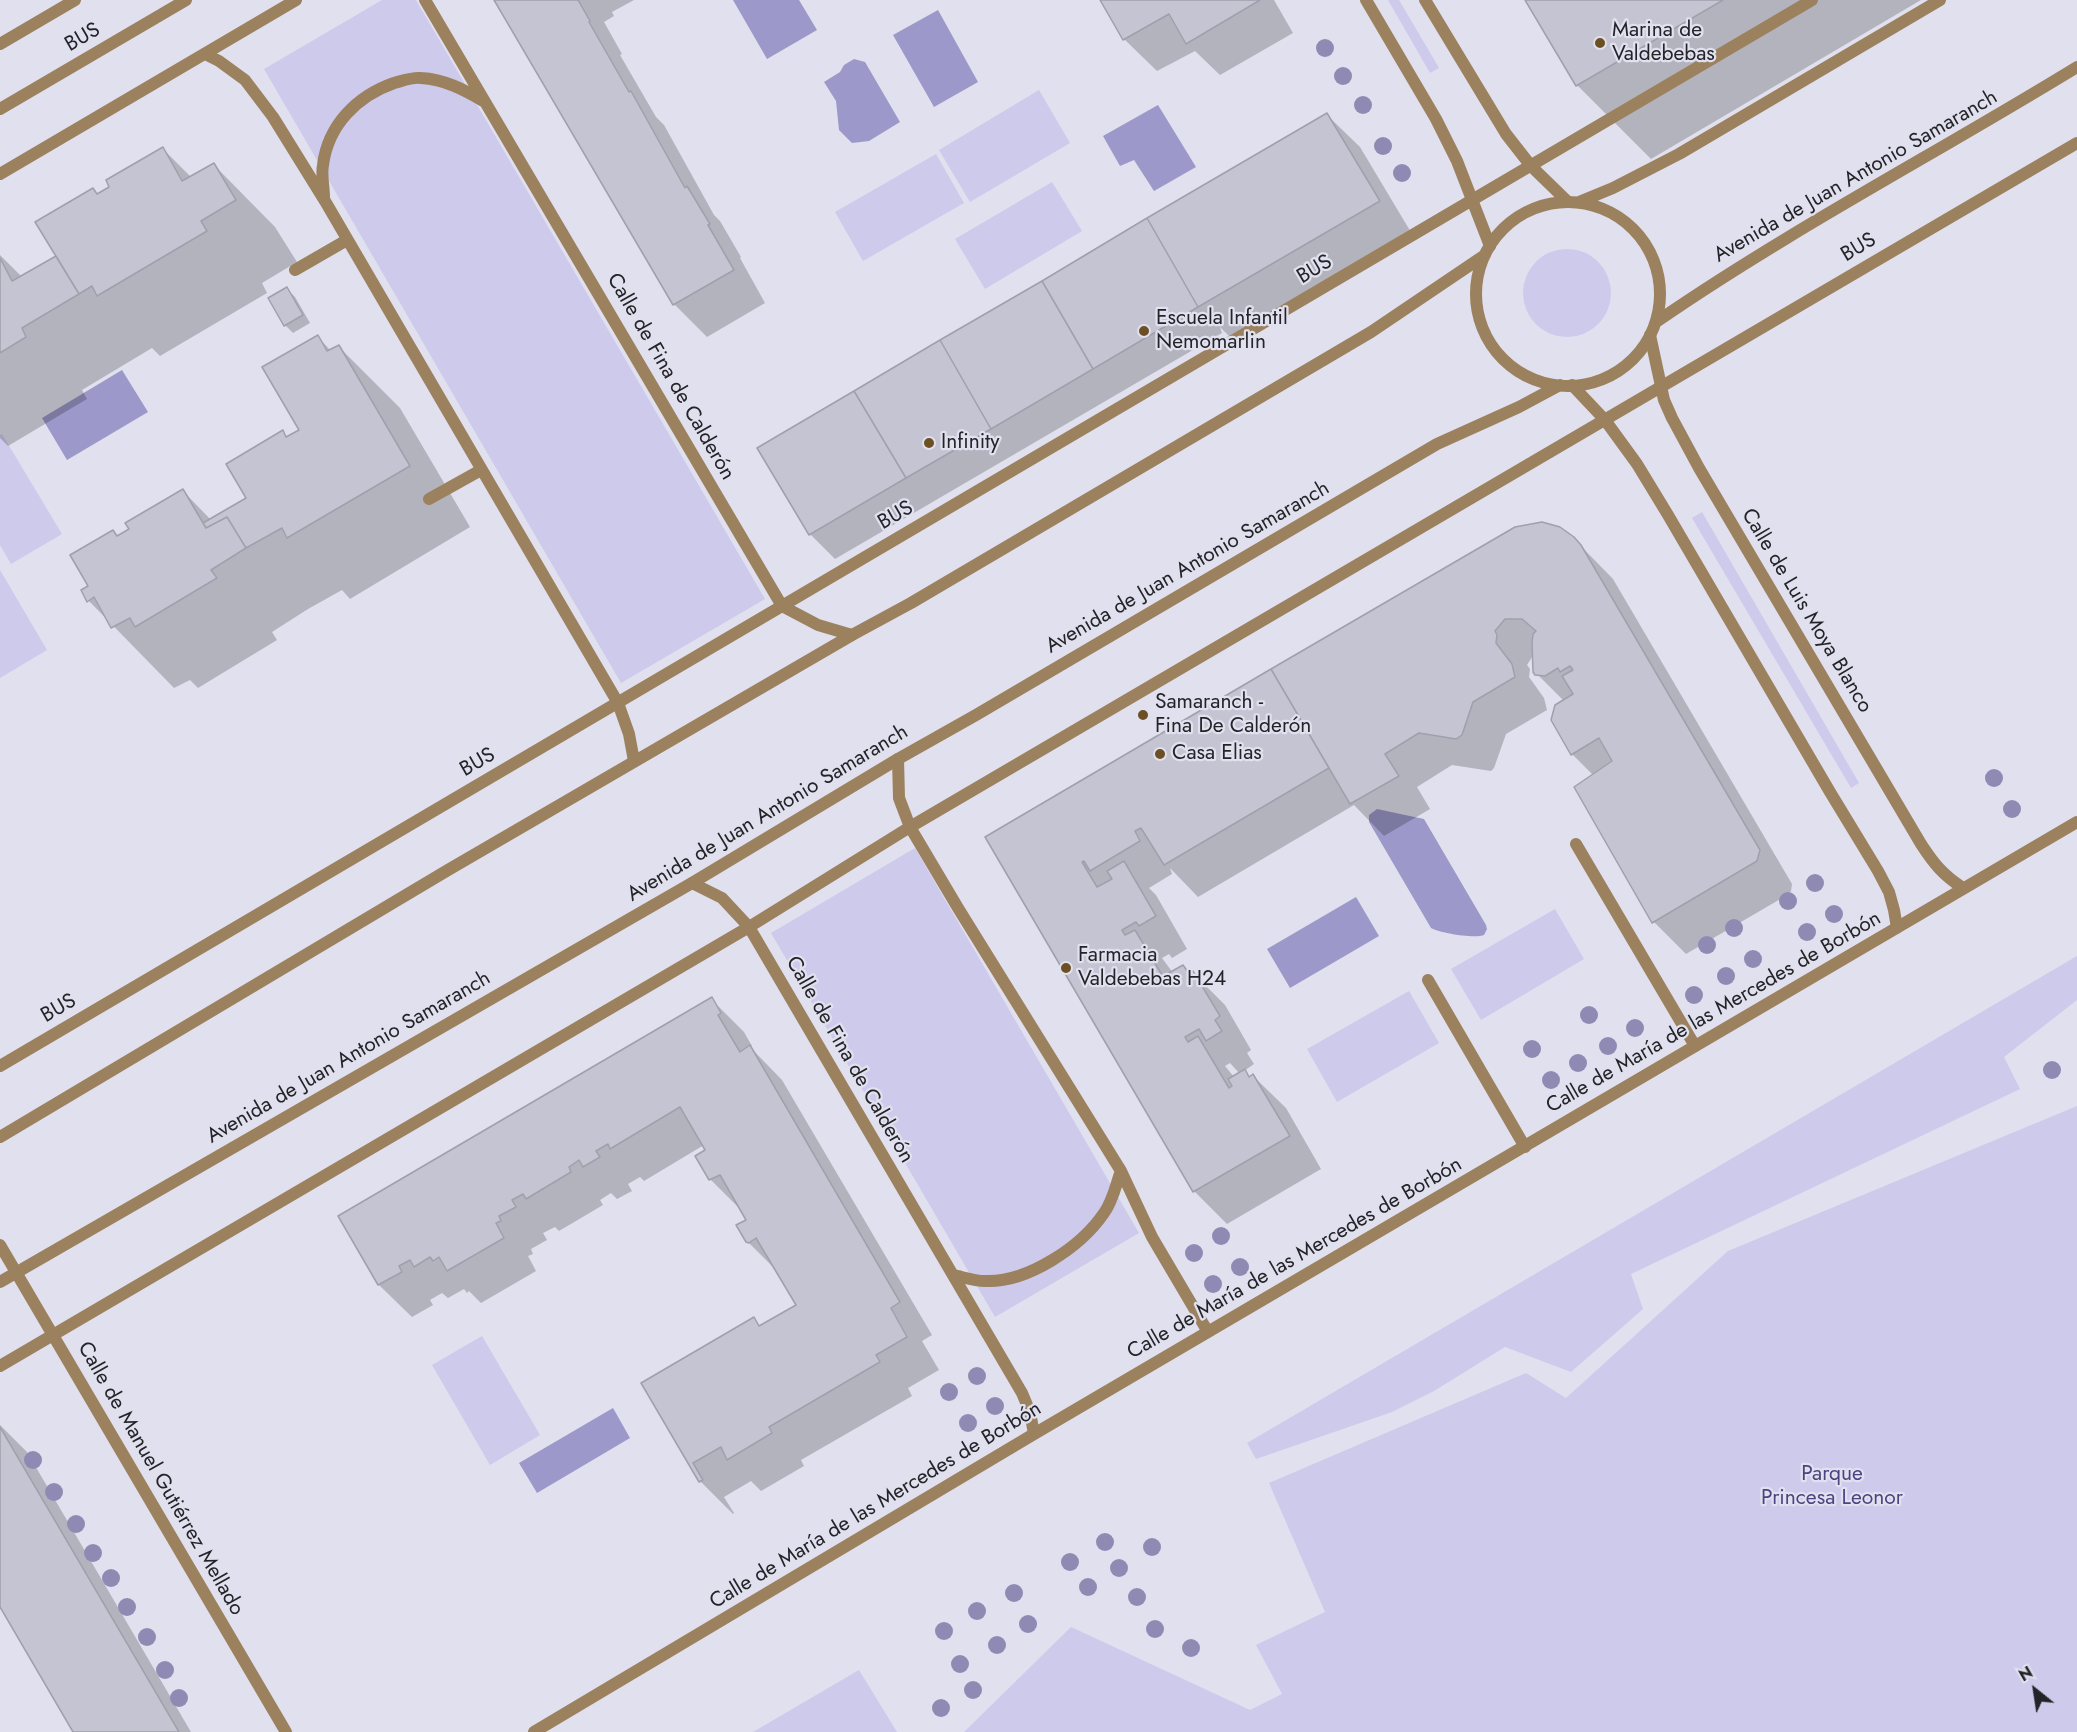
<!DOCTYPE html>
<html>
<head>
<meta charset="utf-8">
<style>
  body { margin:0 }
  #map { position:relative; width:2077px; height:1732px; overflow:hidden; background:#e0e0ee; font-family:Jost,sans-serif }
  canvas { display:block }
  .north { position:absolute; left:2005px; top:1660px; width:60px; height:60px; -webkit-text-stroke:4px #e0e0ee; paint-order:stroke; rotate:330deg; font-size:16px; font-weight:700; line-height:24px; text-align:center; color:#232328 }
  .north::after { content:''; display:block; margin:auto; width:21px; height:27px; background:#232328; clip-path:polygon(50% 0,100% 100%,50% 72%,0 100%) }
</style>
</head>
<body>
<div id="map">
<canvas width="2077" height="1732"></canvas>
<div class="north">N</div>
</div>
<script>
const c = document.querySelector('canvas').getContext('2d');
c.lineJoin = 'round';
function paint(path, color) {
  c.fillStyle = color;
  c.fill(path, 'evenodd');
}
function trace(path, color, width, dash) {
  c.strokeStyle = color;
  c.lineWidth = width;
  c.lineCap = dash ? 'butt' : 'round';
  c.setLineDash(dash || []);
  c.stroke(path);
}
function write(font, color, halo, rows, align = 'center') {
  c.font = font + ' Jost,sans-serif';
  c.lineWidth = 4.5;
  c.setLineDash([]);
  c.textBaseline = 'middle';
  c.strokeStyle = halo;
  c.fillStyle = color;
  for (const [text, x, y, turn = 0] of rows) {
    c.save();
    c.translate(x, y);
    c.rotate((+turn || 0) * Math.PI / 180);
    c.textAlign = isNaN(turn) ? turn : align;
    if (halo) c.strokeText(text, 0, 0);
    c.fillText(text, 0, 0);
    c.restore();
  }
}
paint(new Path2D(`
  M382,0H416L765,599L621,683L264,69Z
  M1388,0H1399L1439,68L1430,73Z
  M1039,90L1070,143L970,202L939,150Z
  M936,154L964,203L863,261L835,212Z
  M1052,182L1082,231L985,289L955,239Z
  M1523 293a44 44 0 1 1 88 0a44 44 0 1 1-88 0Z
  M2,434L62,534L11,564L0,545V435Z
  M1702,512L1859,783L1851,788L1692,518Z
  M0,570L47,650L0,678Z
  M915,848L1139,1233L995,1317L771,933Z
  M1555,909L1584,959L1481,1020L1451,969Z
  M2077,956V1000L2004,1057L2020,1089L1631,1274L1643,1309L1571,1372L1505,1347L1434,1391L1392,1412L1256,1459L1247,1443Z
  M1409,991L1439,1043L1337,1102L1307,1049Z
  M2077,1106V1732H964L1071,1627L1250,1710L1282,1694L1256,1645L1325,1612L1269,1483L1526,1373L1566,1398L1728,1251Z
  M482,1336L540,1435L490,1465L432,1365Z
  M859,1670L897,1732H753Z`), '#cdcaec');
paint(new Path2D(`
  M733,0H799L817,30L767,59Z
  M938,10L978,82L934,107L893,35Z
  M854,59L865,62L900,122L869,141L852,143L839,130L836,101L824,82L840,72L844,65Z
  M1158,105L1196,167L1154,191L1134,160L1120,166L1103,136Z
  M122,370L148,412L67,460L42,418Z
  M1377,809L1424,819L1486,925L1487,929L1484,935C1475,939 1440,933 1431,928L1369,822V815Z
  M1356,897L1379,936L1290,988L1267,949Z
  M613,1408L630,1438L537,1493L519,1463Z`), '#9c98c9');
paint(new Path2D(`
  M496,0H634L612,12L614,16L604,22L622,54L620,55L656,117L664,125L714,215L720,221L741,257L740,258L765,303L707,337L674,304Z
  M1102,0H1274L1293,33L1220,75L1195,51L1157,71L1124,39Z
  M1527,0H1921L1651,159L1577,85Z
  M1327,115L1360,147L1412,234L1232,339L1220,327L1222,333L835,559L810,534Z
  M163,149L191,177L214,165L275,227L297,262L262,283L267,293L160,356L152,348L82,390L87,399L8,446L0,438V255L22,277L58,256L98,195L111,188Z
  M287,289L295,297L310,323L293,333L285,325Z
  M318,337L331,351L339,347L400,408L470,527L350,599L342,590L308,609L272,632L277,640L198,688L190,680L174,688L89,601L90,587L113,532L118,537L183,491L211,520L248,499L282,432L288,438L301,430Z
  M1573,538L1613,579L1792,884L1791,891L1789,894L1686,954L1654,922L1594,776L1572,754L1564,701L1535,672L1534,654L1527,665L1530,669L1529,677L1544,698L1547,710L1506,734L1494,768L1491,771L1452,765L1417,787L1430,809L1384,836L1354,805L1198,897L1170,868L1172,874L1149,888L1156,895L1187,949L1172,958L1169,954L1162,958L1173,973L1183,967L1190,973L1192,972L1225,1005L1251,1050L1247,1053L1254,1064L1244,1071L1250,1077L1253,1076L1286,1108L1321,1169L1227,1224L1194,1191L987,838ZM1230,1063L1240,1074L1234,1077L1225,1066Z
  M711,999L744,1032L752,1046L750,1047L782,1080L932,1335L922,1341L939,1370L908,1388L912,1396L801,1460L804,1466L761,1491L751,1481L724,1497L734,1513L733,1514L700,1481L643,1384L753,1319L761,1327L798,1306L778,1272L747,1241L748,1220L743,1212L710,1179L707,1151L704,1145L644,1181L640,1177L628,1184L632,1191L617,1199L611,1193L600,1200L603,1205L559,1231L555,1227L543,1233L547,1240L531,1249L533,1254L528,1256L536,1271L481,1303L469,1291L467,1293L464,1289L448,1298L442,1293L430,1300L433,1305L412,1317L379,1285L340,1217Z
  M0,1425L27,1452L191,1732H75L0,1604Z`), '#0003');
const building = new Path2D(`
  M494,0H578L590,21L589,22L629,92L631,91L685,188L687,186L710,224L708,225L734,270L673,305Z
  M1100,0H1260L1186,44L1169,14L1123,40Z
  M1525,0H1723L1576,86Z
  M1327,113L1380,201L1198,307L1147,218Z
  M163,147L182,181L214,163L236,200L201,221L207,231L97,296L92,286L79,294L35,222L93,188L97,194L109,187L106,180Z
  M1147,218L1198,307L1093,369L1042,281Z
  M56,256L79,294L22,328L26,337L0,353V258L12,281Z
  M1042,281L1093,369L991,429L940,340Z
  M287,287L303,315L284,326L268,298Z
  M318,335L327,351L339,345L410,466L287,538L282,528L246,548L227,517L206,528L203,523L246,498L226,464L283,430L286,437L299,430L262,367Z
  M940,340L991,429L906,478L854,391Z
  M854,391L906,478L809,535L757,448Z
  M183,489L206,528L227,517L246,548L211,570L217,578L135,627L130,618L111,628L94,597L87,602L81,590L88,586L70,555L113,530L117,536L129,529L125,523Z
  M1542,522L1560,527L1574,537L1581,545L1760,850L1757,861L1652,923L1574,787L1612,761L1599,738L1571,755L1551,720L1555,705L1573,694L1562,676L1573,670L1570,666L1560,672L1558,668L1545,676L1535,675L1533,672L1532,643L1533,634L1536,631L1522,619H1505L1495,631L1497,635L1496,643L1512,664L1515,677L1473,702L1462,735L1456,739L1419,733L1385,754L1399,776L1350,804L1271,669L1515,527Z
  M1271,669L1329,768L1164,865L1141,828L1135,831L1140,841L1090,871L1084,861L1082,862L1097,887L1112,879L1107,871L1124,861L1156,916L1139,926L1136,922L1122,930L1125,935L1135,930L1168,985L1171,982L1167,974L1183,965L1188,972L1193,971L1220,1016L1215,1020L1222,1031L1206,1041L1199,1029L1185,1037L1188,1042L1198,1036L1229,1088L1232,1086L1228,1079L1245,1069L1249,1077L1253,1074L1290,1136L1193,1192L985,837Z
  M712,997L721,1013L718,1015L740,1052L750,1045L900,1302L891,1308L907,1337L876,1355L880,1362L769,1427L772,1433L727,1460L721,1447L693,1463L703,1480L699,1482L641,1383L754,1317L759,1326L796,1305L756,1238L749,1243L746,1242L736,1225L746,1220L720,1175L709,1180L695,1156L705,1150L680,1107L610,1149L608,1144L596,1151L600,1157L583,1167L579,1160L569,1167L571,1172L526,1199L523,1194L512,1200L516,1207L499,1216L501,1221L496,1223L504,1238L447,1271L439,1257L433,1261L430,1257L414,1267L410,1260L399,1266L402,1272L378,1285L338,1216Z
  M0,1427L179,1732H73L0,1607Z`);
paint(building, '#c5c4d2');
trace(building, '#a09fac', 1.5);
trace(new Path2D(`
  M0,109L186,0
  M295,270L347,240
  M429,499L481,470
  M1576,844L1695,1046
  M1428,980L1525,1147
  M0,1066L1812,0
  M0,1366L749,927L910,827L2077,143`), '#9c815e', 12);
trace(new Path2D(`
  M425,0L782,606L818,625L852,635
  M1366,0L1436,119L1457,161L1490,246
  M1425,0L1506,134L1531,166L1568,202
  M205,54L219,61L245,80L273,117L325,201L618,703L629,734L634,761
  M324,197C324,187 321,175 323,165C328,125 357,96 394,83C402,81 412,77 421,78C444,79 465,90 485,102
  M1650,335L1664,400L1672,418L1699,468L1921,844C1934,864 1943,875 1963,888
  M1572,385L1605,420L1637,464L1668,515L1830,792L1878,871L1889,892L1894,910L1897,928
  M898,759L899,798L910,827L958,908L1121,1171L1152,1237L1208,1332
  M692,883L722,898L749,927L1022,1393L1030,1412L1034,1434
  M0,1245L286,1732
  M953,1275C963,1277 974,1281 985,1281C1027,1283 1081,1247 1104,1213C1113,1201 1116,1184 1121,1171
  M534,1732L1034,1434L2077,822`), '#9c815e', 12);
trace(new Path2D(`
  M0,44L75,0
  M0,174L296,0
  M1579,202L1613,188L1679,154L1940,0
  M1476 294a92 92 0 1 1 184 0a92 92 0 1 1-184 0Z
  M1656,322C1791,229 1937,153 2077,67
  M0,1137L448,870L852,635L911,603L1371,332L1485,255
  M0,1282L692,883L898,759L976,715L1437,444L1519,407L1560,385`), '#9c815e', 12);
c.fillStyle = '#8f8ab3';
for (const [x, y] of [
  [1325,48],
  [1343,76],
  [1363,105],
  [1383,146],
  [1402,173],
  [1994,778],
  [2012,809],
  [1815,883],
  [1788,901],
  [1834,914],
  [1734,928],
  [1807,932],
  [1707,945],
  [1753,959],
  [1726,976],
  [1694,995],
  [1589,1015],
  [1635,1028],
  [1608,1046],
  [1532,1049],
  [1578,1063],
  [2052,1070],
  [1551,1080],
  [1221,1236],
  [1194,1253],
  [1240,1267],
  [1213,1284],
  [977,1376],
  [949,1392],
  [995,1406],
  [968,1423],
  [33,1460],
  [54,1492],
  [76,1524],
  [1105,1542],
  [1152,1547],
  [93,1553],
  [1070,1562],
  [1119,1568],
  [111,1578],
  [1088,1587],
  [1014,1593],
  [1137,1597],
  [127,1607],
  [977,1611],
  [1028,1624],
  [1155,1629],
  [944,1631],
  [147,1637],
  [997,1645],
  [1191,1648],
  [960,1664],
  [165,1670],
  [973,1690],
  [179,1698],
  [941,1708]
]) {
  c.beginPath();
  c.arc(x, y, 9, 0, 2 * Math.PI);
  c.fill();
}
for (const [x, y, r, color] of [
  [1600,43,6,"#6d4f24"],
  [1144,331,6,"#6d4f24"],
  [929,443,6,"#6d4f24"],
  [1143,715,6,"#6d4f24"],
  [1160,754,6,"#6d4f24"],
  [1066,968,6,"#6d4f24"]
]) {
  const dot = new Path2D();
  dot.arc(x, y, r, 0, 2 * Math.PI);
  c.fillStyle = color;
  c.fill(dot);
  trace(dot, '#e0e0ee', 2);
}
write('21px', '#232328', '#e0e0ee', [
  ["Marina de",1612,31],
  ["Valdebebas",1612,55],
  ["Escuela Infantil",1156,319],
  ["Nemomarlin",1156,343],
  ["Infinity",941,443],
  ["Samaranch -",1155,703],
  ["Fina De Calderón",1155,727],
  ["Casa Elias",1172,754],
  ["Farmacia",1078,956],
  ["Valdebebas H24",1078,980]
], 'left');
write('21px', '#232328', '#e0e0ee', [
  ["BUS",83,38,-30],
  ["Avenida de Juan Antonio Samaranch",1856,177,-30],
  ["BUS",1859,248,-31],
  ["BUS",1315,270,-31],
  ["Calle de Fina de Calderón",670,377,60],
  ["BUS",896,516,-30],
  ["Avenida de Juan Antonio Samaranch",1188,568,-30],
  ["Calle de Luis Moya Blanco",1806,611,59],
  ["BUS",478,763,-30],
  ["Avenida de Juan Antonio Samaranch",768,814,-31],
  ["BUS",59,1009,-30],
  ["Calle de María de las Mercedes de Borbón",1714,1013,-30],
  ["Avenida de Juan Antonio Samaranch",349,1058,-30],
  ["Calle de Fina de Calderón",849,1060,60],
  ["Calle de María de las Mercedes de Borbón",1295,1259,-30],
  ["Calle de Manuel Gutiérrez Mellado",160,1479,60],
  ["Calle de María de las Mercedes de Borbón",876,1506,-31]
]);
write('21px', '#4d4382', '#e0e0ee', [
  ["Parque",1832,1475],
  ["Princesa Leonor",1832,1499]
]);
</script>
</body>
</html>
